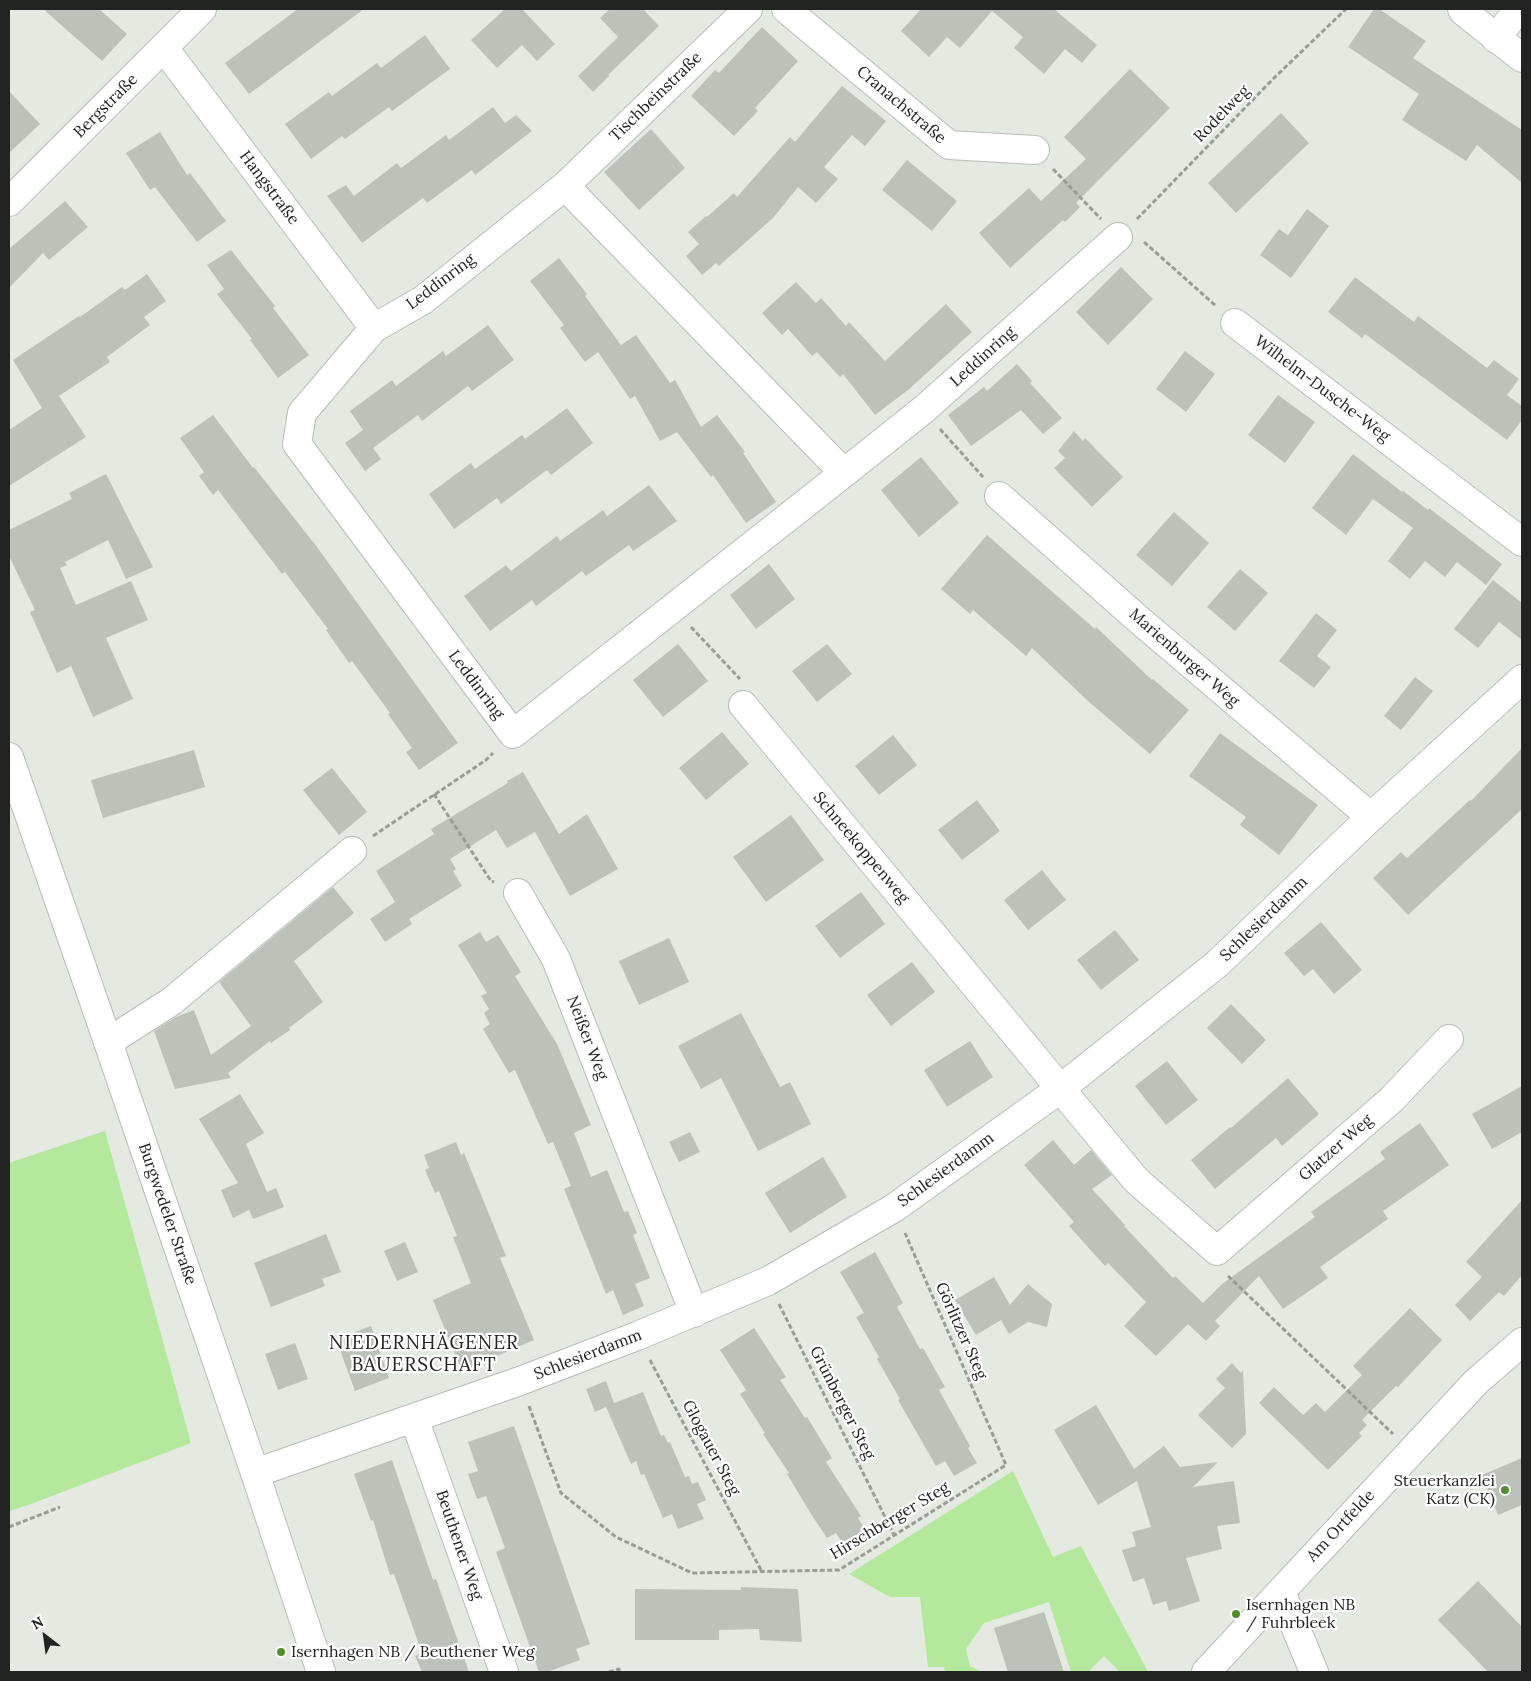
<!DOCTYPE html>
<html>
<head>
<meta charset="utf-8">
<style>
  body { margin:0 }
  #map { position:relative; width:1531px; height:1681px; overflow:hidden; background:#e4eae1; font-family:Lora,serif }
  canvas { display:block }
  .frame { position:absolute; inset:0; border:10px solid #20231f; pointer-events:none }
  .north { position:absolute; left:20px; top:1611px; width:50px; height:50px; -webkit-text-stroke:4px #fff; paint-order:stroke; rotate:330deg; font-size:14px; font-weight:700; line-height:20px; text-align:center; color:#20231f }
  .north::after { content:''; display:block; margin:auto; width:18px; height:22px; background:#20231f; clip-path:polygon(50% 0,100% 100%,50% 72%,0 100%) }
</style>
</head>
<body>
<div id="map">
<canvas width="1531" height="1681"></canvas>
<div class="frame"></div>
<div class="north">N</div>
</div>
<script>
const c = document.querySelector('canvas').getContext('2d');
c.lineJoin = 'round';
function paint(path, color) {
  c.fillStyle = color;
  c.fill(path, 'evenodd');
}
function trace(path, color, width, dash) {
  c.strokeStyle = color;
  c.lineWidth = width;
  c.lineCap = dash ? 'butt' : 'round';
  c.setLineDash(dash || []);
  c.stroke(path);
}
function write(font, color, halo, rows, align = 'center') {
  c.font = font + ' Lora,serif';
  c.lineWidth = 4.5;
  c.setLineDash([]);
  c.textBaseline = 'middle';
  c.strokeStyle = halo;
  c.fillStyle = color;
  for (const [text, x, y, turn = 0] of rows) {
    c.save();
    c.translate(x, y);
    c.rotate((+turn || 0) * Math.PI / 180);
    c.textAlign = isNaN(turn) ? turn : align;
    if (halo) c.strokeText(text, 0, 0);
    c.fillText(text, 0, 0);
    c.restore();
  }
}
paint(new Path2D(`
  M105,1131L191,1443L31,1504L9,1511V1163Z
  M1013,1471L1053,1557L1081,1546L1148,1672H1120L1104,1656L1088,1672H1071L1049,1602L984,1623L966,1649L970,1666L982,1672H945L944,1667H928L920,1597H890L849,1574Z`), '#b4e89a');
paint(new Path2D(`
  M43,9H99L127,34L102,61Z
  M298,9H364L249,94L225,63Z
  M505,9H522L555,44L537,61L522,45L497,68L471,40Z
  M610,9H643L659,26L608,75L609,76L593,92L578,76L618,37L600,18Z
  M921,9H1054L1097,45L1082,63L1065,49L1044,74L1014,48L1023,37L992,11L960,48L947,37L929,57L901,31Z
  M1374,9H1379L1426,41L1413,58L1522,130V183L1477,145L1466,161L1402,120L1419,94L1348,47Z
  M762,27L798,61L755,108L758,111L734,136L691,96L715,70L719,73Z
  M425,35L450,69L392,111L389,107L345,139L342,136L311,159L285,124L329,92L332,96L377,63L381,68Z
  M1130,69L1170,108L1076,203L1080,207L1065,222L1063,220L1010,268L979,233L1029,188L1041,201L1086,159L1064,137Z
  M842,86L886,121L865,146L852,135L824,167L838,179L816,203L798,187L773,218L719,266L716,263L702,275L686,256L699,244L688,232L706,216L707,217L734,193L737,197L790,137L795,142Z
  M9,91L40,124L9,153Z
  M493,107L505,123L516,115L532,131L475,175L472,170L427,203L423,198L362,243L327,196L346,185L354,196L397,163L401,168L446,135L449,140Z
  M1281,113L1309,143L1236,213L1208,183Z
  M651,129L685,168L639,210L604,172Z
  M160,132L187,175L190,173L226,221L197,242L155,187L150,190L126,153Z
  M907,160L957,201L932,231L882,190Z
  M65,201L88,227L49,260L43,253L9,288V249Z
  M1307,209L1329,226L1291,278L1260,255L1279,229L1288,235Z
  M231,250L275,306L273,308L309,355L278,378L250,340L252,339L217,294L224,289L207,265Z
  M559,258L587,294L585,296L621,345L636,335L670,383L675,380L701,427L717,415L745,452L743,453L776,502L746,523L713,475L711,477L677,432L660,441L635,396L630,399L598,352L585,362L560,328L564,325L530,281Z
  M1121,267L1153,299L1108,345L1076,312Z
  M147,274L166,301L144,317L150,325L107,357L110,362L59,396L86,437L9,486V430L42,408L13,360L79,316L80,317L122,287L125,290Z
  M1355,277L1414,322L1418,316L1487,368L1494,360L1519,379L1507,395L1522,406V420L1507,440L1365,334L1362,338L1328,312Z
  M796,282L816,303L821,298L846,326L849,322L885,361L946,304L972,332L908,390L875,415L843,374L840,377L817,352L812,356L788,329L782,335L762,313Z
  M488,325L514,360L472,391L468,386L422,421L418,415L373,448L381,459L365,471L345,443L363,430L350,411L392,380L396,386L443,351L446,356Z
  M1185,351L1215,374L1186,412L1156,389Z
  M1017,364L1032,381L1030,383L1062,418L1043,434L1021,410L971,446L948,415L984,387L987,391Z
  M1278,395L1315,422L1285,463L1248,435Z
  M567,408L593,443L551,475L547,470L501,504L497,498L454,529L429,494L471,463L475,469L522,435L525,439Z
  M213,415L253,468L254,467L317,547L458,743L419,770L406,752L412,748L388,714L390,713L352,661L349,663L326,630L328,629L285,572L282,574L218,490L213,495L199,476L204,472L180,438Z
  M1074,431L1083,441L1085,438L1123,477L1092,507L1054,468L1065,458L1058,451Z
  M1353,454L1402,492L1403,491L1428,510L1429,508L1502,564L1486,585L1457,562L1445,577L1425,561L1410,579L1388,561L1413,528L1373,499L1346,535L1312,508Z
  M921,457L959,503L919,537L881,490Z
  M106,474L153,567L126,579L108,540L65,562L67,565L60,568L76,605L131,581L148,620L106,638L133,699L93,717L71,666L57,673L30,612L35,610L9,556V530L72,499L69,493Z
  M649,485L677,521L633,551L629,545L586,576L582,571L536,606L532,600L490,631L464,596L506,565L511,571L557,536L560,541L603,510L607,516Z
  M1174,512L1209,543L1172,586L1136,555Z
  M987,535L1095,629L1096,627L1152,680L1153,679L1189,710L1150,754L1088,701L1032,648L1026,656L973,610L970,614L941,589Z
  M769,564L795,599L756,629L730,595Z
  M1240,569L1268,593L1235,631L1207,607Z
  M1493,580L1522,603V640L1499,622L1478,648L1454,629Z
  M1316,613L1337,630L1317,656L1331,667L1314,688L1279,661Z
  M678,644L708,681L663,717L633,680Z
  M827,644L852,674L817,702L792,671Z
  M1415,677L1433,691L1401,730L1384,716Z
  M722,732L749,764L706,800L679,768Z
  M1220,733L1318,805L1279,855L1240,825L1246,817L1189,776Z
  M893,735L917,765L879,795L855,766Z
  M1522,748V809L1408,915L1373,878L1401,852L1407,858L1470,800L1471,801Z
  M194,750L205,787L103,818L91,780Z
  M332,768L367,812L339,835L303,790Z
  M523,772L559,834L587,814L618,869L570,896L535,832L507,848L496,830L450,859L456,869L453,871L462,886L409,919L412,924L385,942L370,919L395,902L376,871L434,834L431,829L508,783L507,781Z
  M977,800L1000,831L962,860L938,830Z
  M791,815L824,860L766,902L733,857Z
  M1042,870L1066,900L1028,930L1004,900Z
  M333,887L354,913L294,961L323,1002L289,1028L290,1030L271,1043L270,1041L228,1073L231,1078L175,1089L154,1031L176,1017L194,1010L211,1055L251,1026L219,982Z
  M861,892L885,924L840,958L815,926Z
  M1321,922L1362,970L1334,994L1313,969L1304,976L1284,953Z
  M1115,930L1139,960L1101,990L1077,960Z
  M480,932L486,942L498,935L521,972L515,976L557,1044L591,1125L574,1133L591,1177L607,1170L624,1212L628,1211L637,1233L633,1235L650,1278L635,1284L644,1306L623,1315L613,1290L606,1294L564,1189L571,1186L553,1142L548,1144L515,1070L509,1073L483,1029L490,1024L484,1013L489,1009L481,996L487,993L458,945Z
  M669,938L689,982L639,1005L619,961Z
  M912,962L935,992L891,1026L867,995Z
  M1231,1004L1266,1040L1242,1064L1207,1028Z
  M741,1013L780,1087L790,1082L811,1124L758,1151L721,1078L701,1089L678,1046Z
  M970,1041L993,1077L947,1107L924,1070Z
  M1167,1061L1198,1100L1166,1125L1135,1086Z
  M1288,1078L1319,1114L1282,1146L1276,1138L1215,1189L1191,1160L1230,1127L1231,1128Z
  M1522,1086V1132L1492,1149L1472,1114Z
  M240,1094L264,1133L246,1144L267,1192L276,1188L284,1207L253,1219L249,1210L233,1218L221,1190L238,1183L199,1119Z
  M1420,1123L1449,1165L1383,1211L1388,1219L1320,1267L1328,1278L1283,1309L1259,1276L1215,1321L1220,1326L1206,1341L1188,1324L1156,1356L1124,1326L1146,1302L1108,1263L1105,1266L1069,1226L1074,1222L1024,1165L1053,1140L1074,1165L1091,1150L1112,1175L1092,1189L1125,1225L1124,1226L1173,1278L1175,1276L1203,1303L1222,1284L1315,1217L1311,1212L1385,1159L1380,1152Z
  M690,1132L700,1152L679,1162L669,1142Z
  M456,1142L461,1155L464,1153L506,1256L500,1258L534,1340L462,1371L433,1300L471,1283L453,1237L457,1236L439,1191L435,1193L425,1170L429,1168L424,1155Z
  M823,1157L847,1197L790,1233L765,1193Z
  M1522,1200V1275L1504,1296L1499,1292L1470,1321L1455,1305L1482,1277L1466,1262Z
  M326,1234L341,1272L322,1279L325,1286L271,1307L254,1263Z
  M405,1242L418,1272L397,1281L384,1251Z
  M875,1252L903,1303L897,1307L920,1349L923,1348L945,1387L939,1390L970,1446L968,1448L977,1463L954,1476L945,1461L936,1466L898,1400L900,1399L877,1359L879,1357L856,1317L864,1313L840,1272Z
  M994,1277L1010,1305L1028,1284L1052,1304L1047,1327L1028,1322L1009,1334L1001,1320L976,1335L955,1300Z
  M1410,1308L1442,1340L1398,1387L1396,1386L1362,1420L1367,1425L1359,1433L1362,1436L1328,1470L1259,1403L1274,1387L1303,1415L1316,1403L1325,1412L1362,1375L1353,1366Z
  M371,1326L389,1378L355,1391L336,1339Z
  M754,1328L786,1377L780,1380L805,1418L807,1417L832,1458L826,1462L861,1516L858,1518L867,1532L845,1547L836,1533L827,1538L811,1514L787,1474L789,1473L763,1434L765,1433L740,1394L746,1390L720,1350Z
  M295,1343L308,1379L278,1390L265,1354Z
  M1232,1363L1241,1373L1243,1370L1246,1434L1232,1448L1198,1415L1225,1388L1216,1379Z
  M606,1381L614,1403L643,1392L661,1436L664,1435L668,1443L670,1442L685,1477L689,1476L692,1484L698,1482L706,1500L697,1504L704,1519L678,1529L672,1514L663,1518L644,1474L641,1475L636,1461L631,1464L606,1407L595,1412L586,1389Z
  M1096,1405L1134,1469L1164,1446L1180,1467L1218,1462L1193,1487L1234,1481L1240,1523L1217,1526L1222,1549L1186,1558L1200,1601L1169,1611L1166,1601L1153,1605L1144,1578L1133,1582L1122,1550L1136,1546L1132,1532L1151,1527L1137,1481L1098,1505L1054,1430Z
  M514,1426L590,1644L576,1649L580,1660L547,1672H539L496,1552L505,1548L486,1496L477,1499L468,1474L478,1471L468,1442Z
  M1522,1458V1505L1498,1515L1482,1475Z
  M392,1460L433,1580L436,1579L469,1672H422L415,1656L422,1653L394,1574L390,1575L373,1520L371,1521L354,1474Z
  M1478,1581L1522,1627V1672H1488L1438,1620Z
  M741,1587L798,1589L802,1642L760,1640L759,1629L719,1630V1640H635V1589L741,1590Z
  M1044,1612L1064,1672H1008L994,1628Z`), '#bcc2b9');
const minor = new Path2D(`
  M786,9L949,145L1035,150
  M1462,9L1463,11L1522,58
  M1496,39L1518,9
  M164,48L374,328
  M565,186L844,473L513,734L297,444L302,413L374,328L423,300Z
  M565,186L748,9
  M9,202L202,9
  M1235,323L1522,542
  M844,473L923,410L1118,237
  M999,496L1138,619L1371,817
  M743,705L1136,1180L1217,1251L1391,1100L1449,1039
  M518,893L556,959L694,1313
  M108,1042L172,1001L352,851
  M414,1418L504,1672
  M255,1473L520,1381L637,1336L768,1281L894,1208L1060,1089L1217,964L1371,817L1522,679
  M1281,1592L1314,1672`);
const major = new Path2D(`
  M9,757L108,1042L255,1473L321,1672
  M1206,1672L1476,1382L1522,1342`);
trace(minor, '#b7bdb4', 30);
trace(major, '#b7bdb4', 30);
trace(new Path2D(`
  M1053,169L1101,219
  M1137,219L1273,79L1346,9
  M1144,242L1216,306
  M940,429L983,477
  M691,627L740,679
  M434,794L491,881L494,882
  M373,836L486,760L493,753
  M1228,1276L1393,1434
  M779,1304L894,1535
  M650,1360L762,1572
  M529,1406L561,1493L616,1537L692,1573L839,1570L1006,1465L905,1233
  M9,1527L60,1507
  M609,1672L619,1669V1672`), '#989d96', 3, [5, 2.5]);
trace(minor, '#fff', 28);
trace(major, '#fff', 28);
for (const [x, y, r, color] of [
  [1505,1490,5,"#518d2b"],
  [1236,1614,5,"#518d2b"],
  [281,1652,5,"#518d2b"]
]) {
  const dot = new Path2D();
  dot.arc(x, y, r, 0, 2 * Math.PI);
  c.fillStyle = color;
  c.fill(dot);
  trace(dot, '#fff', 2);
}
write('16px', '#20231f', '#fff', [
  ["Tischbeinstraße",656,97,-44],
  ["Cranachstraße",901,105,40],
  ["Bergstraße",106,106,-45],
  ["Rodelweg",1222,114,-46],
  ["Hangstraße",269,188,53],
  ["Leddinring",441,282,-37],
  ["Leddinring",983,357,-42],
  ["Wilhelm-Dusche-Weg",1322,389,37],
  ["Marienburger Weg",1184,658,41],
  ["Leddinring",476,685,53],
  ["Schneekoppenweg",861,848,50],
  ["Schlesierdamm",1264,919,-44],
  ["Neißer Weg",587,1038,69],
  ["Glatzer Weg",1336,1148,-41],
  ["Schlesierdamm",946,1170,-36],
  ["Burgwedeler Straße",167,1214,71],
  ["Görlitzer Steg",961,1331,66],
  ["Schlesierdamm",588,1355,-21],
  ["Grünberger Steg",842,1403,63],
  ["Glogauer Steg",711,1448,62],
  ["Hirschberger Steg",890,1521,-31],
  ["Am Ortfelde",1341,1526,-47],
  ["Beuthener Weg",459,1545,71]
]);
write('16px', '#20231f', '#fff', [
  ["Steuerkanzlei",1495,1481,"right"],
  ["Katz (CK)",1495,1499,"right"],
  ["Isernhagen NB",1246,1605],
  ["/ Fuhrbleek",1246,1623],
  ["Isernhagen NB / Beuthener Weg",291,1652]
], 'left');
c.letterSpacing = '1px';
write('19px', '#20231f', '#fff', [
  ["NIEDERNHÄGENER",424,1344],
  ["BAUERSCHAFT",424,1366]
]);
c.letterSpacing = '0px';
</script>
</body>
</html>
